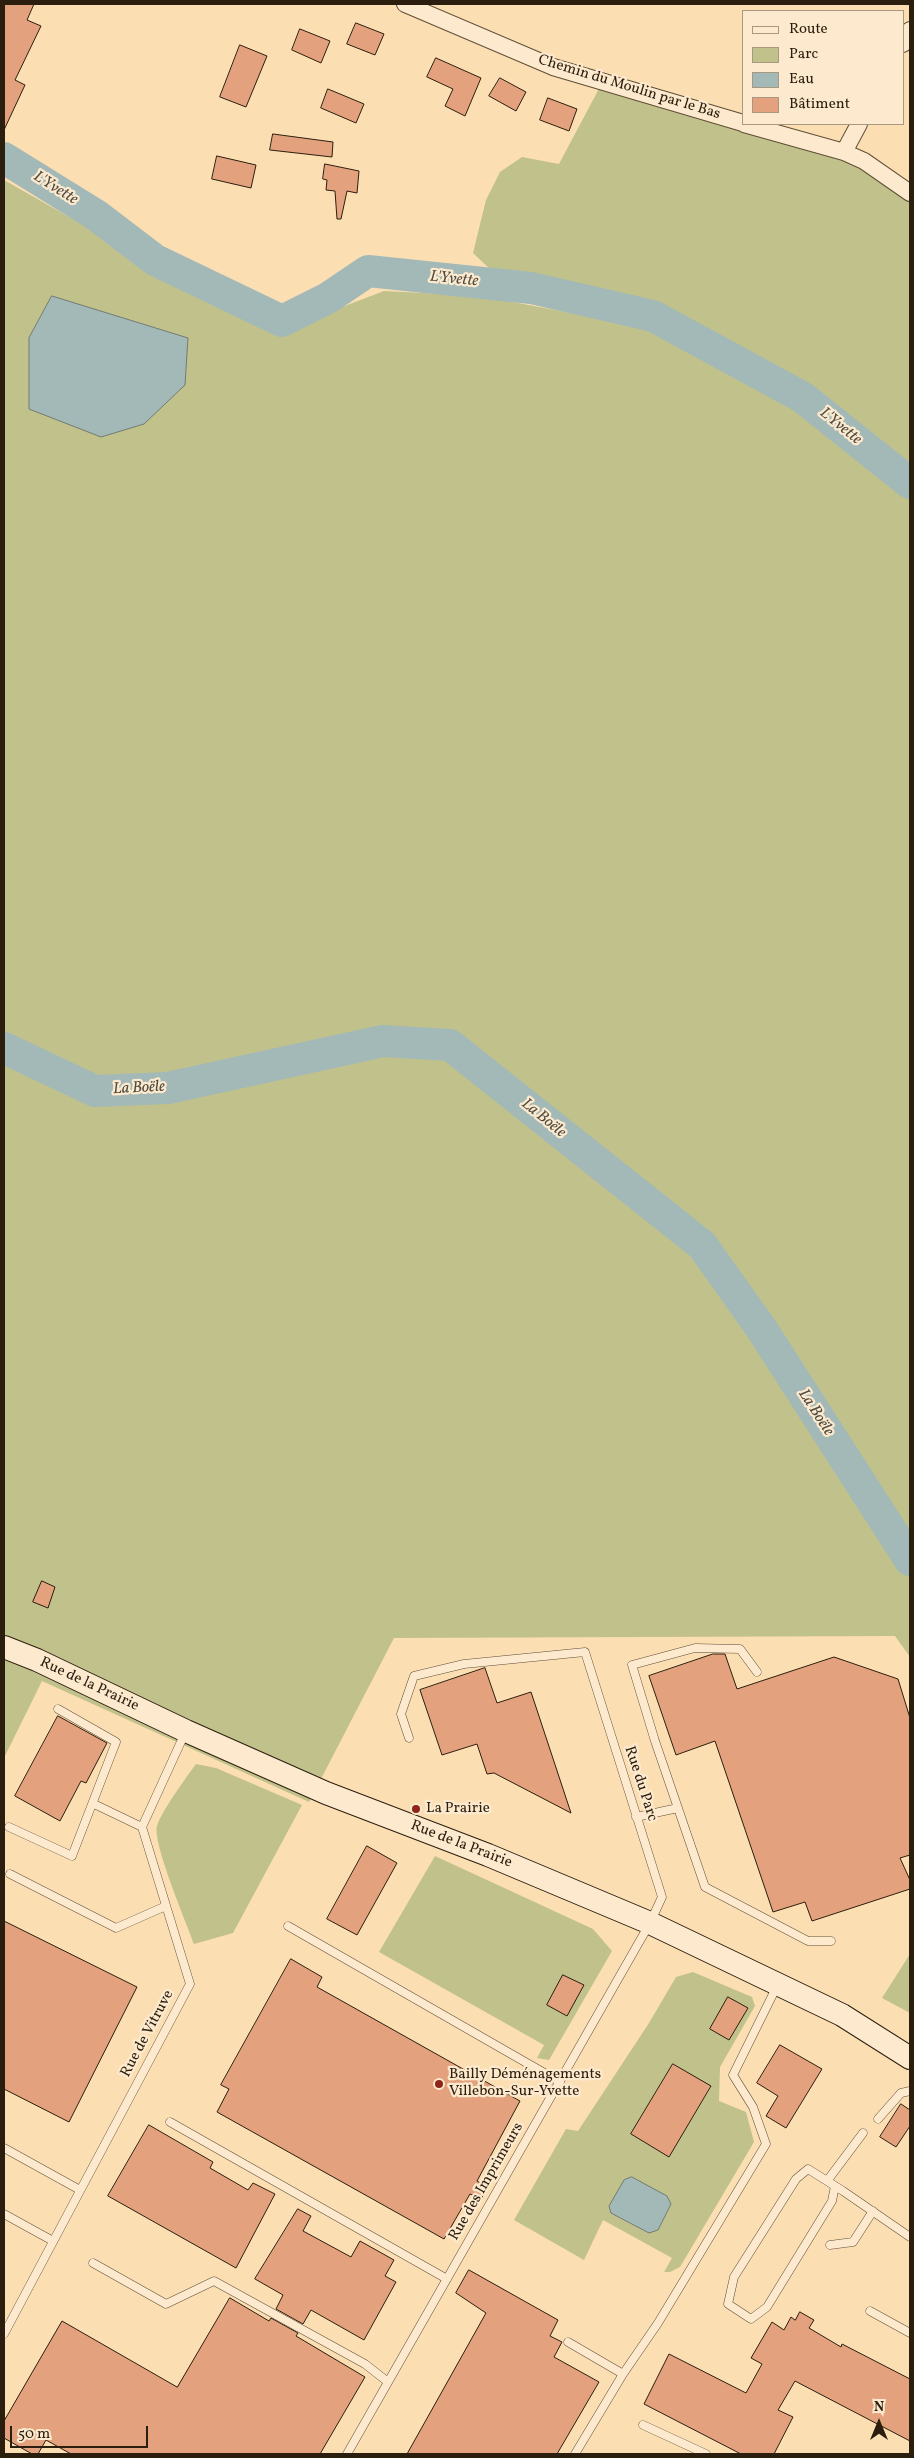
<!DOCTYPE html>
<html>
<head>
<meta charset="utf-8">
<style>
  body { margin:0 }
  #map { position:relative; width:914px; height:2458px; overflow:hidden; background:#fcdeb3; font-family:Vollkorn,serif }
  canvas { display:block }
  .frame { position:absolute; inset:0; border:5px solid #2b1e0e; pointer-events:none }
  .legend { position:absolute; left:742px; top:10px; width:162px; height:115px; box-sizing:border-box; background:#fdeace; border:1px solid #a99881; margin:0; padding:6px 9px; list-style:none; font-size:15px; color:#2b1e0e }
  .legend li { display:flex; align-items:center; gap:10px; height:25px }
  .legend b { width:25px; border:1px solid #a99881 }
  .north { position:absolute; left:854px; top:2398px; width:50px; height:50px; -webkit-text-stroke:4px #fdeace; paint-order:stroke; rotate:0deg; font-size:14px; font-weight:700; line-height:20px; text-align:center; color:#2b1e0e }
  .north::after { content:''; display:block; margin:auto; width:18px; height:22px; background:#2b1e0e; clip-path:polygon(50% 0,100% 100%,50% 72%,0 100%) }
  .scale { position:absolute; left:10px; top:2426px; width:138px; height:22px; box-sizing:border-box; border:2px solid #2b1e0e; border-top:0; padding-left:6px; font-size:15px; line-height:18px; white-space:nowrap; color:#2b1e0e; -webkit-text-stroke:4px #fdeace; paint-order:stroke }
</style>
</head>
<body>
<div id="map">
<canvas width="914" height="2458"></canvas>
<div class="frame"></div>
<ul class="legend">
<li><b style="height:6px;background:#fdeace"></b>Route</li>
<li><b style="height:14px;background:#c1c18b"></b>Parc</li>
<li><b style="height:14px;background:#a3b9b7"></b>Eau</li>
<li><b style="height:14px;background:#e3a27d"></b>Bâtiment</li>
</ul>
<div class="north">N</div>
<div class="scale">50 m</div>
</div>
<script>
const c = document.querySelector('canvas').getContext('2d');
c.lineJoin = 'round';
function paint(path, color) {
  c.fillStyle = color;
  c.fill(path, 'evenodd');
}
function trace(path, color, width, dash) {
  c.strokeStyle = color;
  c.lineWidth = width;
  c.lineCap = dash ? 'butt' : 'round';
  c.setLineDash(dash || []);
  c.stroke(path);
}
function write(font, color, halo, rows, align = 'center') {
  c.font = font + ' Vollkorn,serif';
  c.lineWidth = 4.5;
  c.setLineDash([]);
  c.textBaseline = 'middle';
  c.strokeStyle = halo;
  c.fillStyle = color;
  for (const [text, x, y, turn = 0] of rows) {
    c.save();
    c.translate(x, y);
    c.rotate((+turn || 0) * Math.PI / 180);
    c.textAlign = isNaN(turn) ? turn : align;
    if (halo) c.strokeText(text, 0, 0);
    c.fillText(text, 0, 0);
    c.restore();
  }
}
paint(new Path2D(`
  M602,83L866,168L910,200V480L802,397L653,316L531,288L509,287L473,253L486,200L500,172L522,157L559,164Z
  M4,180L274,333L384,291L480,296L647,327L832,431L910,493V1657L895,1636L394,1638L309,1802L42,1681L4,1758Z
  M196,1764L216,1768L302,1805L233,1933L194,1944C187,1924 152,1842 157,1826C161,1812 187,1776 196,1764Z
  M435,1856L593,1929L612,1951L549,2060L537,2058L544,2045L379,1952Z
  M910,1954V2013L882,1998Z
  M693,1972L752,1997L755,2006L720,2067L719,2101L746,2112L754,2142L680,2267L670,2272H664L672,2258L603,2220L584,2260L514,2220L566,2129L578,2131L649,2023L676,1977ZM747,2008L729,2040L710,2029ZM673,2064L711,2087L669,2156L631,2134Z`), '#c1c18b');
const water = new Path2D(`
  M52,296L188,338L185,385L144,424L101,437L29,409V338Z
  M632,2177L667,2196L671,2204L658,2230L649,2233L611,2213L609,2206L624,2180Z`);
paint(water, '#a3b9b7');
trace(water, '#737b73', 1);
trace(new Path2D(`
  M910,483V482`), '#737b73', 5.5);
trace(new Path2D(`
  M4,158L96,215L155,260L282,321L328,298L368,271L531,288L653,316L802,397L910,483
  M4,1048L95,1091L168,1088L383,1041L450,1045L702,1245L761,1328L910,1560`), '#a3b9b7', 32);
const building = new Path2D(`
  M4,4H34L27,20L41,26L15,80L25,85L4,130Z
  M356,23L384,34L375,55L347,44Z
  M300,29L330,41L321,63L292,50Z
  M240,45L267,56L246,107L220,97Z
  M436,58L481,78L465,116L445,106L453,89L427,77Z
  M500,78L526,92L516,111L489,96Z
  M328,89L364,104L356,123L321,108Z
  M548,98L577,109L569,131L540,120Z
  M273,134L333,142L332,157L270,150Z
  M217,156L256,165L251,188L212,179Z
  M325,164L359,171L357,193L347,191L341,219H337L335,191L326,190L327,180L323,179Z
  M42,1581L55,1587L48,1608L33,1602Z
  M713,1654H725L737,1689L834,1657L898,1679L910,1718V1855L900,1858L910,1880V1889L812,1921L805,1902L773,1912L715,1741L676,1755L649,1676Z
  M485,1668L497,1703L531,1692L571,1813L494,1773L487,1774L477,1744L442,1755L420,1690Z
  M58,1716L107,1743L86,1783L81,1781L60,1821L15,1796Z
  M367,1846L397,1863L357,1935L327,1919Z
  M4,1921L137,1987L69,2122L4,2089Z
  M291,1959L322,1977L317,1987L520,2101L477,2181L488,2187L481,2199L470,2194L444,2239L217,2112L229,2089L221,2085Z
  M563,1975L584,1985L567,2016L547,2005Z
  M728,1997L748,2008L729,2040L710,2029Z
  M780,2045L822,2069L786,2128L766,2116L778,2096L757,2083Z
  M673,2064L711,2086L669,2157L631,2134Z
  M901,2104L910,2110V2126L896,2147L880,2137Z
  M149,2125L213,2162L210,2168L248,2190L253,2183L275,2194L236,2268L108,2196Z
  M298,2209L311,2216L303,2231L351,2257L360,2241L394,2260L385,2276L396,2282L364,2340L311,2310L303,2324L276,2309L283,2295L255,2279Z
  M469,2270L558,2320L550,2336L562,2342L554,2357L599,2382L557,2454H407L486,2313L456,2293Z
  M230,2298L269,2321L271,2318L298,2333L296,2336L365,2377L320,2454H71L46,2440L38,2454H32L4,2438V2421L62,2321L177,2387Z
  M800,2312L814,2320L809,2328L841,2347L842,2344L910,2379V2441L795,2381L778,2410L793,2417L774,2454H741L644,2404L669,2354L746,2393L762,2364L751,2358L772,2322L784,2330L791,2317L795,2320Z`);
paint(building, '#e3a27d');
trace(building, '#2b1e0e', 1);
const lane = new Path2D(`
  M757,1672L740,1649L695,1648L632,1665L655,1741L705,1887L808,1941H831
  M94,1804L142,1827
  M636,1817L678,1808
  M9,1827L72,1856L116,1742L58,1709
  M10,1874L116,1928L166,1906
  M288,1926L560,2082
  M878,2119L901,2093L910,2091
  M170,2122L447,2279
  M4,2148L80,2190
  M827,2181L863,2133
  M835,2186L832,2201L767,2307L751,2319L728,2304L734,2277L796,2179L808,2169L843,2191L910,2237
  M4,2214L53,2241
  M830,2245L853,2242L873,2211
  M93,2263L166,2304L214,2281L365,2364L388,2382
  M870,2311L910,2333
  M4,2334L190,1984L142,1827L185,1733
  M568,2342L623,2374
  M643,2425L706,2454
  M347,2454L650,1923L662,1897L585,1652L464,1664L414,1676L401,1714L409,1738
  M575,2454L623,2374L658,2323L766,2144L753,2107L733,2075L777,1986`);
const street = new Path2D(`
  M405,4L553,67L743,123
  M903,44L910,30
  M744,124L844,152L864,161L910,193
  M844,152L859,124`);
const secondary = new Path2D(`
  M4,1647L37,1660L186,1731L326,1793L488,1855L650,1923L842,2015L910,2058`);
trace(lane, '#5f4e37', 9);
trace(street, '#5f4e37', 18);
trace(secondary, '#2b1e0e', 24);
trace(lane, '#fdeace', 8);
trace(street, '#fdeace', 16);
trace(secondary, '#fdeace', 22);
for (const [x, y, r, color] of [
  [416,1809,5,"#8f2418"],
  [439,2084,5,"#8f2418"]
]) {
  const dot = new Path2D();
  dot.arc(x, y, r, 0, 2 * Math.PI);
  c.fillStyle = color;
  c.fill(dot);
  trace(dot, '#fdeace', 2);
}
write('15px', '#2b1e0e', '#fdeace', [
  ["Chemin du Moulin par le Bas",629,88,17],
  ["Rue de la Prairie",89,1685,25],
  ["Rue du Parc",640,1784,72],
  ["Rue de la Prairie",461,1845,21],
  ["Rue de Vitruve",148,2034,-62],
  ["Rue des Imprimeurs",487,2182,-60]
]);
write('15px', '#2b1e0e', '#fdeace', [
  ["La Prairie",426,1809],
  ["Bailly Déménagements",449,2075],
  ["Villebon-Sur-Yvette",449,2092]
], 'left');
write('italic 16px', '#4f4c41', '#fdeace', [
  ["L'Yvette",55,189,32],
  ["L'Yvette",454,280,6],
  ["L'Yvette",840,427,39],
  ["La Boële",139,1089,-3],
  ["La Boële",543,1119,39],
  ["La Boële",815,1413,57]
]);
</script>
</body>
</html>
